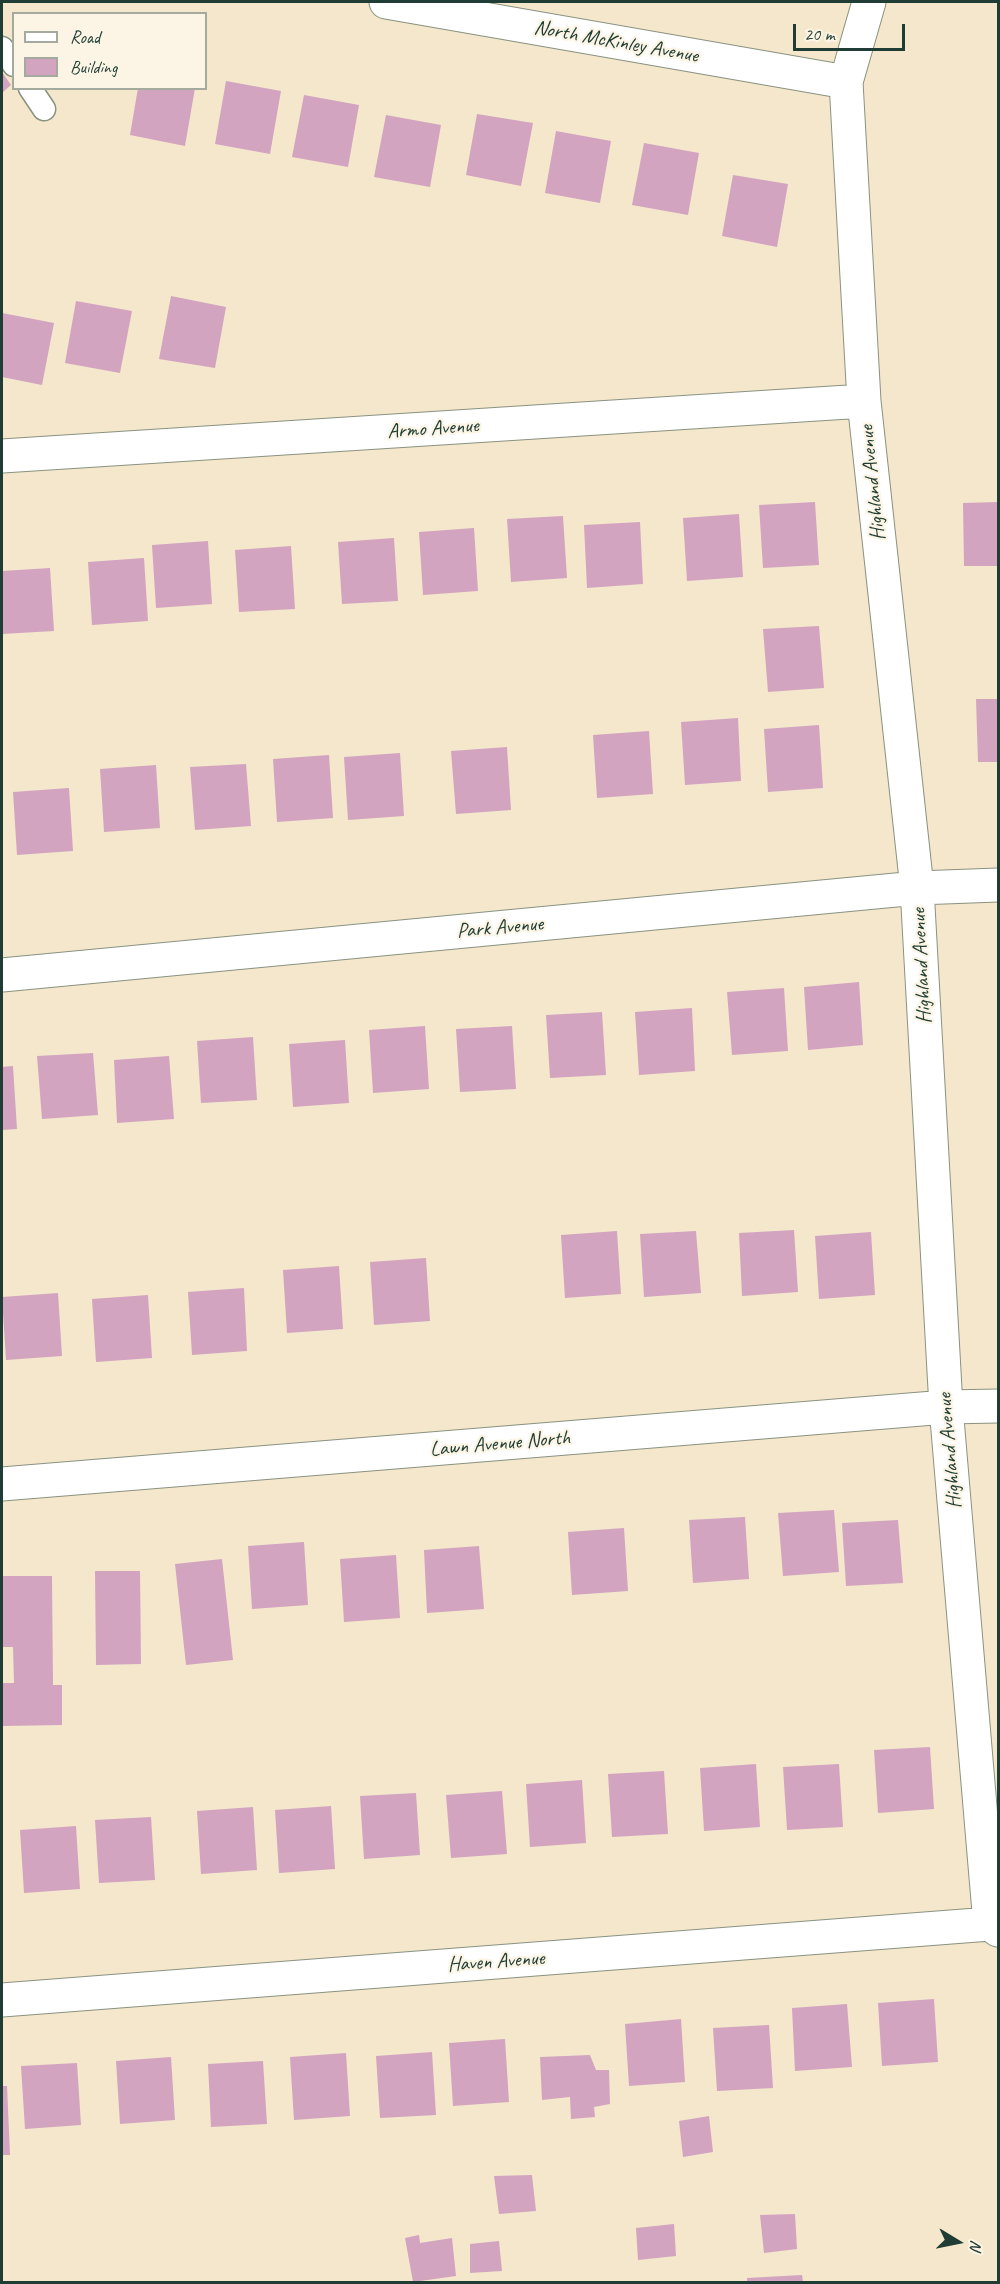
<!DOCTYPE html>
<html>
<head>
<meta charset="utf-8">
<style>
  body { margin:0 }
  #map { position:relative; width:1000px; height:2284px; overflow:hidden; background:#f4e7cc; font-family:Caveat,sans-serif }
  canvas { display:block }
  .frame { position:absolute; inset:0; border:3px solid #1f3d34; pointer-events:none }
  .legend { position:absolute; left:12px; top:12px; width:195px; height:78px; box-sizing:border-box; background:#fcf5e5; border:2px solid #a4ab9e; margin:0; padding:8px 10px; list-style:none; font-size:18px; color:#1f3d34 }
  .legend li { display:flex; align-items:center; gap:12px; height:30px }
  .legend b { width:30px; border:2px solid #a4ab9e }
  .north { position:absolute; left:928px; top:2212px; width:60px; height:60px; -webkit-text-stroke:4px #fcf5e5; paint-order:stroke; rotate:100deg; font-size:16px; font-weight:700; line-height:24px; text-align:center; color:#1f3d34 }
  .north::after { content:''; display:block; margin:auto; width:21px; height:27px; background:#1f3d34; clip-path:polygon(50% 0,100% 100%,50% 72%,0 100%) }
  .scale { position:absolute; left:793px; top:24px; width:112px; height:27px; box-sizing:border-box; border:3px solid #1f3d34; border-top:0; padding-left:8px; font-size:18px; line-height:21px; white-space:nowrap; color:#1f3d34; -webkit-text-stroke:4px #fcf5e5; paint-order:stroke }
</style>
</head>
<body>
<div id="map">
<canvas width="1000" height="2284"></canvas>
<div class="frame"></div>
<ul class="legend">
<li><b style="height:8px;background:#fff"></b>Road</li>
<li><b style="height:16px;background:#d2a4c0"></b>Building</li>
</ul>
<div class="north">N</div>
<div class="scale">20 m</div>
</div>
<script>
const c = document.querySelector('canvas').getContext('2d');
c.lineJoin = 'round';
function paint(path, color) {
  c.fillStyle = color;
  c.fill(path, 'evenodd');
}
function trace(path, color, width, dash) {
  c.strokeStyle = color;
  c.lineWidth = width;
  c.lineCap = dash ? 'butt' : 'round';
  c.setLineDash(dash || []);
  c.stroke(path);
}
function write(font, color, halo, rows, align = 'center') {
  c.font = font + ' Caveat,sans-serif';
  c.lineWidth = 4.5;
  c.setLineDash([]);
  c.textBaseline = 'middle';
  c.strokeStyle = halo;
  c.fillStyle = color;
  for (const [text, x, y, turn = 0] of rows) {
    c.save();
    c.translate(x, y);
    c.rotate((+turn || 0) * Math.PI / 180);
    c.textAlign = isNaN(turn) ? turn : align;
    if (halo) c.strokeText(text, 0, 0);
    c.fillText(text, 0, 0);
    c.restore();
  }
}
paint(new Path2D(`
  M2,72L11,85L2,93Z
  M226,81L281,91L270,154L215,144Z
  M138,88H195L185,146L130,135Z
  M304,95L359,105L348,167L292,157Z
  M477,114L533,123L521,186L466,175Z
  M386,115L441,125L430,187L374,177Z
  M556,131L611,141L600,203L545,193Z
  M644,143L699,153L688,215L632,205Z
  M733,175L788,184L777,247L722,236Z
  M171,296L226,307L215,368L159,359Z
  M76,301L132,311L120,373L65,363Z
  M2,313L54,323L42,385L2,377Z
  M815,502L819,565L763,568L759,505Z
  M998,502V566H964L963,503Z
  M739,514L743,577L687,581L683,518Z
  M563,516L567,578L511,582L507,519Z
  M640,522L643,584L587,588L584,525Z
  M474,528L478,591L423,595L419,532Z
  M394,538L398,601L342,604L338,542Z
  M208,541L212,604L156,608L152,545Z
  M291,546L295,609L239,612L235,550Z
  M144,558L148,621L92,625L88,562Z
  M50,568L54,631L2,634V571Z
  M819,626L824,688L768,692L763,629Z
  M976,699H998V762H978Z
  M738,718L741,781L685,785L681,722Z
  M819,725L823,788L768,792L764,729Z
  M649,731L653,794L597,798L593,735Z
  M507,747L511,810L456,814L451,751Z
  M400,753L404,816L348,820L344,757Z
  M329,755L333,818L277,822L273,759Z
  M246,764L251,826L195,830L190,767Z
  M156,765L160,828L104,832L100,769Z
  M69,788L73,851L17,855L13,792Z
  M859,982L863,1045L808,1050L804,987Z
  M784,988L788,1051L732,1055L727,992Z
  M692,1008L695,1071L639,1075L635,1012Z
  M602,1012L606,1075L550,1078L546,1015Z
  M425,1026L429,1089L373,1093L369,1030Z
  M512,1026L516,1089L460,1092L456,1029Z
  M253,1037L257,1100L201,1103L197,1041Z
  M345,1040L349,1103L293,1107L289,1044Z
  M93,1053L98,1115L42,1119L37,1056Z
  M169,1056L174,1119L117,1123L114,1060Z
  M13,1066L17,1129L2,1130V1067Z
  M794,1230L798,1292L742,1296L739,1233Z
  M617,1231L621,1294L565,1298L561,1235Z
  M696,1231L701,1293L644,1297L640,1234Z
  M871,1232L875,1295L819,1299L815,1236Z
  M426,1258L430,1321L374,1325L370,1262Z
  M339,1266L343,1329L287,1333L283,1270Z
  M244,1288L247,1351L192,1355L188,1292Z
  M58,1293L62,1356L6,1360L2,1297Z
  M148,1295L152,1358L96,1362L92,1299Z
  M834,1510L839,1572L783,1576L778,1513Z
  M745,1517L749,1579L693,1583L689,1520Z
  M898,1520L903,1583L846,1586L842,1523Z
  M624,1528L628,1591L572,1595L568,1532Z
  M304,1542L308,1605L252,1609L248,1546Z
  M479,1546L484,1609L427,1613L424,1550Z
  M396,1555L400,1618L344,1622L340,1559Z
  M222,1559L233,1660L186,1665L175,1564Z
  M95,1571H140L141,1664L96,1665Z
  M2,1576H52L53,1685H62V1725L2,1726V1683H14L13,1647H2Z
  M930,1747L934,1809L878,1813L874,1750Z
  M756,1764L760,1827L704,1831L700,1768Z
  M839,1764L843,1827L787,1830L783,1767Z
  M664,1771L668,1834L612,1837L608,1774Z
  M582,1780L586,1843L530,1847L526,1784Z
  M502,1791L507,1854L451,1858L446,1795Z
  M416,1793L420,1855L364,1859L360,1796Z
  M331,1806L335,1869L279,1873L275,1810Z
  M253,1807L257,1870L201,1874L197,1811Z
  M151,1817L155,1880L99,1883L95,1820Z
  M76,1826L80,1889L24,1893L20,1830Z
  M934,1999L938,2062L882,2066L878,2003Z
  M847,2004L852,2067L795,2071L792,2008Z
  M681,2019L685,2082L629,2086L625,2024Z
  M769,2025L773,2088L717,2091L713,2028Z
  M505,2039L509,2102L453,2106L449,2043Z
  M432,2052L436,2115L380,2118L376,2056Z
  M346,2053L350,2116L294,2120L290,2057Z
  M590,2055L596,2070H609L610,2104L594,2107L595,2117L571,2119L570,2097L542,2100L540,2057Z
  M171,2057L175,2120L120,2124L116,2061Z
  M263,2061L267,2124L211,2127L208,2064Z
  M77,2063L81,2125L25,2129L21,2066Z
  M2,2086H7L10,2155H2Z
  M709,2116L713,2152L683,2157L679,2121Z
  M532,2175L536,2211L499,2214L494,2176Z
  M795,2214L797,2249L764,2253L760,2215Z
  M674,2224L676,2256L638,2260L636,2228Z
  M419,2235L420,2243L452,2238L456,2276L413,2282L405,2238Z
  M499,2241L502,2271L470,2273V2244Z
  M802,2275L803,2282H747V2278Z`), '#d2a4c0');
const service = new Path2D(`
  M2,48L14,65
  M30,88L44,109`);
const minor = new Path2D(`
  M386,2L846,82
  M869,2L846,82L864,401L917,888L946,1407L990,1924L998,1930
  M2,456L864,401
  M2,975L917,888L998,885
  M2,1484L946,1407L998,1406
  M2,2000L990,1924`);
trace(service, '#8a9280', 25);
trace(minor, '#8a9280', 35);
trace(service, '#fff', 22);
trace(minor, '#fff', 33);
write('21px', '#1f3d34', '#fcf5e5', [
  ["North McKinley Avenue",616,42,10],
  ["Armo Avenue",433,429,-4],
  ["Highland Avenue",873,483,-96],
  ["Park Avenue",500,928,-5],
  ["Highland Avenue",922,966,-93],
  ["Lawn Avenue North",500,1444,-5],
  ["Highland Avenue",950,1451,-95],
  ["Haven Avenue",496,1962,-4]
]);
</script>
</body>
</html>
